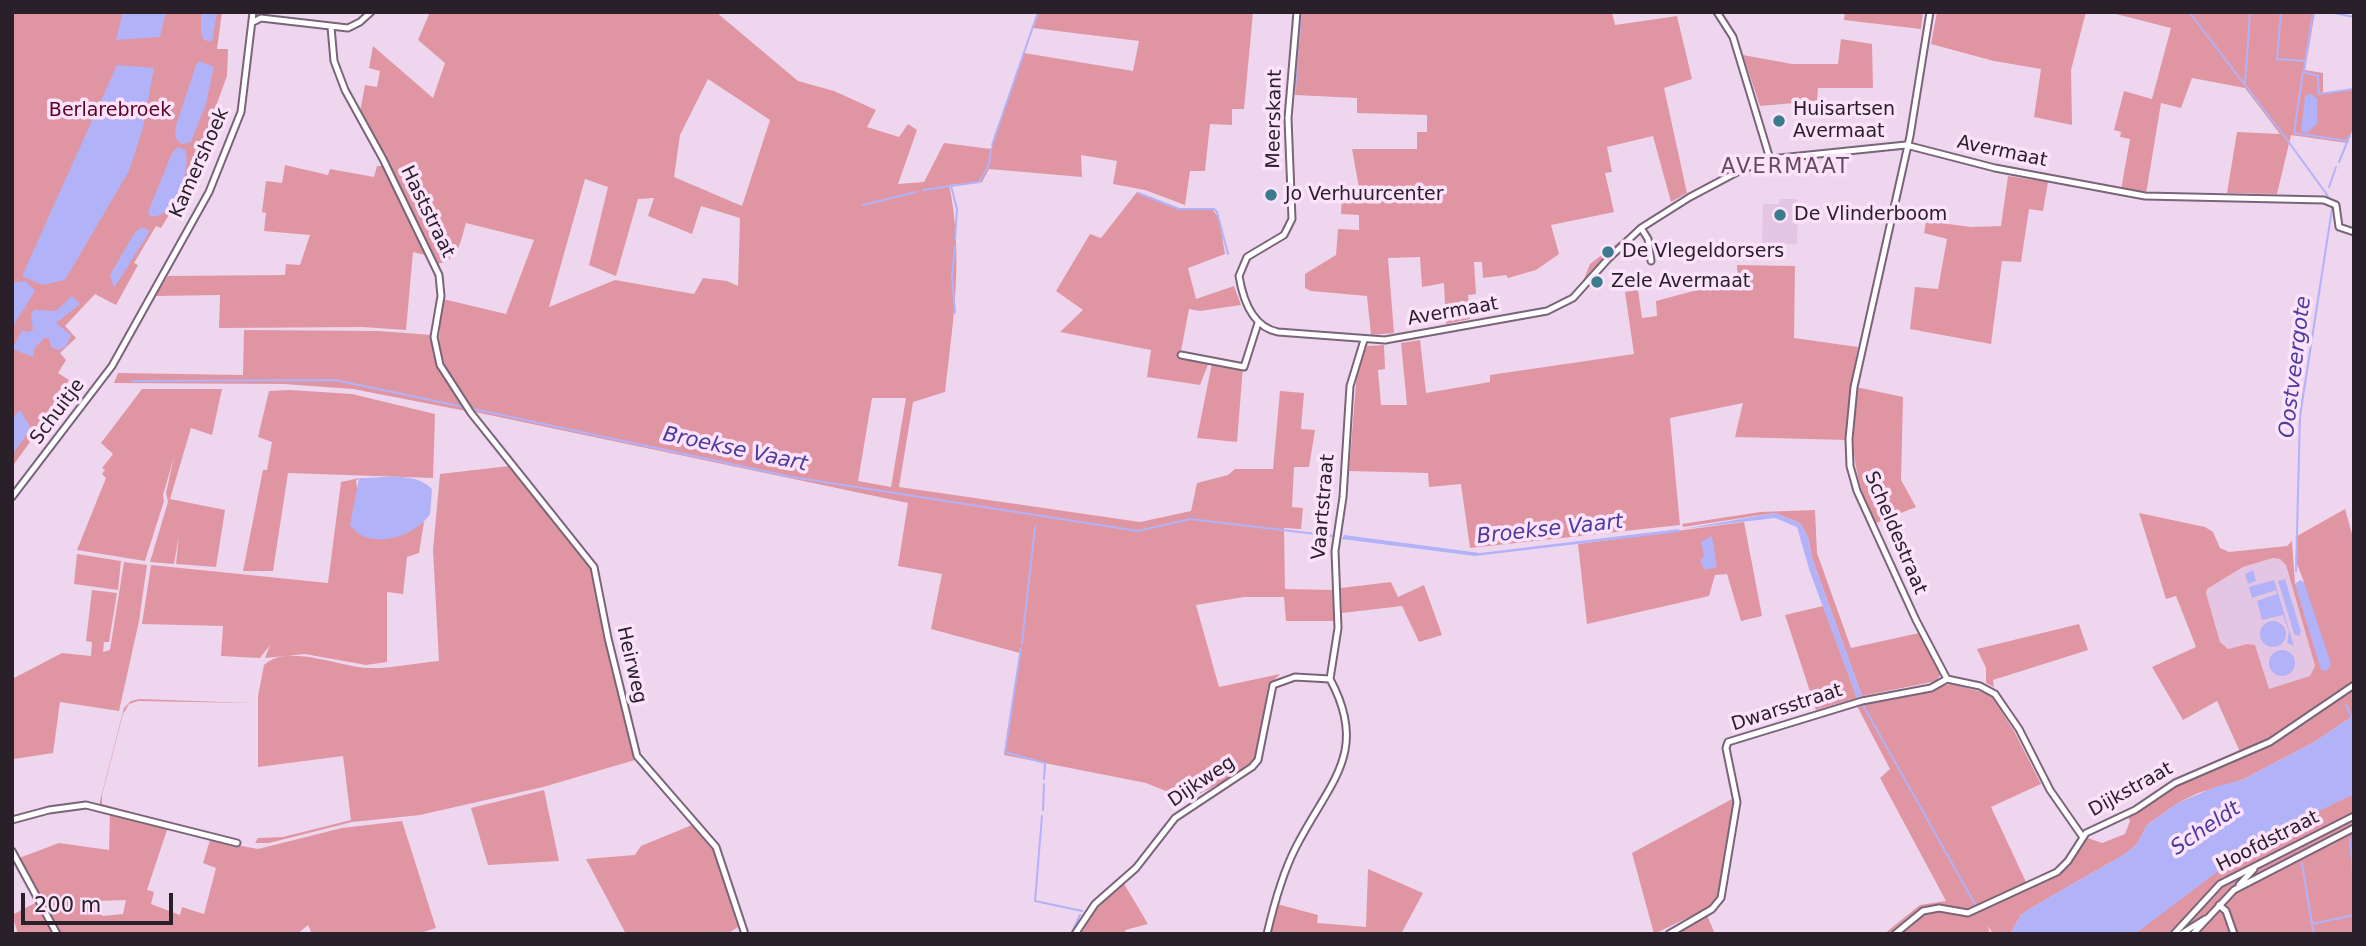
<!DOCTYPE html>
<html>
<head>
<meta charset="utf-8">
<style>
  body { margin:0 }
  #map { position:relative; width:2366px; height:946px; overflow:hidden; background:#eed6ee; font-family:"DejaVu Sans",sans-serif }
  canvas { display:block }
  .frame { position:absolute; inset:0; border:14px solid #292029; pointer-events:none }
  .scale { position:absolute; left:21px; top:893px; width:152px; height:32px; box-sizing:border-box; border:4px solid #292029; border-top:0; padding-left:9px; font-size:21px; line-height:24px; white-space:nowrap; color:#292029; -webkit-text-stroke:5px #fce3fb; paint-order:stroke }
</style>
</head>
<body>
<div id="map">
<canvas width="2366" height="946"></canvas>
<div class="frame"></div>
<div class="scale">200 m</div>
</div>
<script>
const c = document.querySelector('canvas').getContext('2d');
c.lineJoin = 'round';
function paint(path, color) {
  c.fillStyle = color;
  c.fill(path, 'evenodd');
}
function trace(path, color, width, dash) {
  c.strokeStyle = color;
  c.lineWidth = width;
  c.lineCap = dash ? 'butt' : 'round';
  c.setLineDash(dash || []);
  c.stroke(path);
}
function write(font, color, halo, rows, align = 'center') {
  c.font = font + ' "DejaVu Sans",sans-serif';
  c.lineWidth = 7;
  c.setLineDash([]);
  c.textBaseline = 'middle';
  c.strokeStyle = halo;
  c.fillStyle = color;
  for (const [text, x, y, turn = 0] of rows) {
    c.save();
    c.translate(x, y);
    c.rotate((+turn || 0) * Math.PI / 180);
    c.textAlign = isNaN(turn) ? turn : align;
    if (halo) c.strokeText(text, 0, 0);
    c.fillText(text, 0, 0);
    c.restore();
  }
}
paint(new Path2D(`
  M1779,199H1798L1797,244L1762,243L1763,204H1779Z
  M2273,558L2280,559L2286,565L2315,666L2312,675L2269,690L2247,644L2228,649L2220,642L2206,593L2207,589L2243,567Z`), '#e4c6e4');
paint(new Path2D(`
  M12,12H222L217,49H228L227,76L187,185L161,228L156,226L134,263L138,265L116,305L95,294L65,326L76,338L60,353L66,360L58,373L69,380L48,417L12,467Z
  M430,12H716L798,81L834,91L876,110L867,127L899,137L908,124L917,130L898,184L924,182L944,143L991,149L1024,53L1133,71L1139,41L1033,28L1039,12H1253L1244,109H1232V125L1210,124L1205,171H1190L1185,205L1145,190L1113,184L1117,161L1081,155L1082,177L989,169L982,182L949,185C964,253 953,323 945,392L913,402L899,487L1140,522L1191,511L1197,483L1228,475L1235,469H1273L1280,391L1304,393L1301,429L1315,430L1309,467H1294L1292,507L1303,508L1301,529L1284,528L1285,589L1333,590L1335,621H1286L1284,597H1244L1196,605L1219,687L1280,674L1268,686L1255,758L1241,772L1188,800L1146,783L1004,755L1020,653L931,629L942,574L898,566L908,503L475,412C443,360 433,365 443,299L506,314L534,240L466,223C460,243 459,260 437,264L360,112L365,85L377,87L380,71L369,68L373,46L433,98L445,63L418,40ZM708,79L770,120L742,206L674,177L680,135ZM585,179L608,187L589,265L616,276L638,199L654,198L648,216L692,234L701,206L740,218L738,286L727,281L703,278L694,294L615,280L549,307ZM872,398H906L891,487L858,481Z
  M1301,12H1612L1615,25L1677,16L1692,79L1664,88L1687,193L1671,202L1653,136L1607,147L1612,172L1605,173L1614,212L1551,225L1559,254L1536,270L1508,278L1506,275L1483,278L1482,262H1474L1476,294L1468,295L1470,319L1446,324L1444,283L1422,287L1420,257L1388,258L1394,333L1371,335L1367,296L1311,291L1305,288V274L1336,255L1338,229L1359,230V215L1341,214L1342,195L1360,193L1352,149H1417V132H1427V115L1357,113V98L1295,95Z
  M1845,12H1923L1921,29L1844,20Z
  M1937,12H2086L2071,70L2072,125L2034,117L2041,69L1994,61L1931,44Z
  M2108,12H2315L2305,70L2323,73V94L2354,88V126L2347,143L2291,135L2277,194L2227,193L2237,132L2280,134L2245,88L2192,78L2181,108L2161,103L2146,194L2121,190L2130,139L2120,137L2121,132L2114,130L2124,91L2152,99L2171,28Z
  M1841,39L1872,44L1873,88H1818L1817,101L1760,106L1743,55L1792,64H1838Z
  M285,165L328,175L330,169L374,177L377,166H383L429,256L413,252L406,330L363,327L219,328L220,295L155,296L168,276L285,275L286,264L300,265L310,235L264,231L266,213L262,212L266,181L282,183Z
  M2008,176L2048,182L2043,211L2029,209L2021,262L2002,261L1991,344L1910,329L1915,287L1938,289L1947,239L1924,233L1926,221L1971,227L2001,226Z
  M1137,192L1177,208L1212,209L1219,218L1225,254L1188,268L1196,299L1234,286L1241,305L1200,311L1189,309L1180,356L1209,362L1200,385L1147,377L1151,350L1060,332L1083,310L1056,291L1090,234L1101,238Z
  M1628,235L1582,284L1590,264Z
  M1737,265L1795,266L1794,338L1858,347L1850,390L1846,440L1735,437L1743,403L1670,418L1680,525L1470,548L1461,484L1429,487L1428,473L1349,471L1357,371L1367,346L1384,345L1385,369L1378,370L1381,405H1407L1401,343L1420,340L1426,393L1490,382V375L1634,354L1625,292L1638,290L1642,318L1657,316L1656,301L1705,288L1738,285Z
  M244,330L379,331L432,335L439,369L466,411L353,389L284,384L114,383L118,373L243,375Z
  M1212,363L1243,366L1237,442L1197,438Z
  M1856,387L1903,397L1901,480L1916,507L1874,524C1851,468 1851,445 1856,387Z
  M142,389H222L212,435L191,428L170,499L225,510L216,567L176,564L179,535L174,564L150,562L168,502L166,493L174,457L163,495L164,501L145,561L77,550L106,478L102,474L105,470L102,468L113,454L101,443Z
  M290,390L352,394L435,414L433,478L288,473L273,571H243L263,470H267L272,442L258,437L269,391Z
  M509,466L593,570L635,760L543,787L420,815L352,822L269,843H255L258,838L283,837L351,820L343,756L258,767V696L264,665C287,643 340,667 367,668C390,669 415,663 439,661L433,550L440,474Z
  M359,478L356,481L365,537L393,538L424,522L419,553L407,557L403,594L387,592V662L366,665L305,654L265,658L270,645L260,658L221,656L223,626L142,624L151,565L328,583L341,482Z
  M2345,509L2354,541V715L2316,741L2242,780L2198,793L2178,803L2147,825L2137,844L2125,854L2031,908L2021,915L2010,934H1993L1988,926L1990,934H1884L1920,905L1946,901L1880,778L1890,769L1857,706L1951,684L1990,694L2014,731L2041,784L1991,807L2026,882C2043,877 2058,870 2068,855L2071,856L2082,836L2102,843L2125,834L2130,821L2127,815L2175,783L2241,754L2217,701L2183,720L2152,667L2196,647L2176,596L2166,599L2139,513L2205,527L2213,532L2220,548L2229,552L2287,546L2292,541L2295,584L2304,582L2297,564V536ZM2273,558L2280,559L2286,565L2315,666L2310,676L2269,689L2255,645L2247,644L2228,649L2220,642L2206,593L2207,589L2243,567Z
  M1815,510L1817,553L1851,648L1919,633L1940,675L1937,681L1862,696L1812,558L1808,537L1800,523L1775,513L1683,527L1682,524L1760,512Z
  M1744,522L1762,616L1741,621L1727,574L1715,575L1709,596L1587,624L1578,544Z
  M77,554L121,561L118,590L74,584Z
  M124,562L147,565L139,621L119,711L60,702L53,753L14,759L12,679L62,653L91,656L92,642L86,641L92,590L117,593L109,642H104L103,652L110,650Z
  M1391,582L1398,597L1424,585L1442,635L1419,642L1402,606L1342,613L1341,588Z
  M1823,606L1857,698L1816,710L1785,615Z
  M2079,624L2088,650L1993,680L1994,687L1986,683V668L1977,649Z
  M139,699L252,703L138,701L129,704L123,714L102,795V804L209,833L99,805L124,708L131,701Z
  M544,790L559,861L488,865L471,808Z
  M2354,794V826L2226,893L2354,828V934H2237L2223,902L2218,910L2224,911L2232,934H2135C2198,881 2277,823 2354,794Z
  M1734,798L1717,900L1710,907L1654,934L1632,853Z
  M110,812L168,827L147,890L154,892L151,904L180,915L182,907L204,914L216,868L203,863L210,840L258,849L342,828L402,821L436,928L417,934H312L308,925L297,934H59L19,858L59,843L109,850ZM126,900L123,914L103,916L97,911L96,901Z
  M692,825L714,852L738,927L727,934H626L586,859L635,855L641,846Z
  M1368,869L1423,893L1401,934H1269L1277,904L1318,915L1317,923L1366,927Z
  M1123,882L1148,924L1125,930L1126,934H1078L1098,904Z
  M35,903L53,934H18L12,915Z
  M1706,913L1715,934H1669Z`), '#e096a2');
paint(new Path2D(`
  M123,12H166L160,37L116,40Z
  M201,12H217L212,42L204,40L201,34Z
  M200,61L214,67L206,104L191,142L181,144L175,137L176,126L196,65Z
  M117,65L154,68L143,128L129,171L65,280L42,285L22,276Z
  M2310,94L2317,98V124L2307,133L2301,131L2305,96Z
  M178,147L185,150C192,168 175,221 150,216L148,212L172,153Z
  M142,227L150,231L114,288L110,275L135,232Z
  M26,281L35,291L12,328V283Z
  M72,296L80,304L56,323L71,335L66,347L58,350L51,347L49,338H44L34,349L33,357L12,349L22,330L27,332L33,330L31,314L34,310L56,311Z
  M20,410L31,428L12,455V418Z
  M359,478C381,478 416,471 432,489L430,514C415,537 368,552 350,525Z
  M1775,513L1800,523L1808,537L1812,558L1862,696L1857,698L1810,572L1797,527L1775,518L1683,529Z
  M1679,529V532L1475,556L1342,539L1344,535L1480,553Z
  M1712,536L1717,567L1705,570L1700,561L1704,556L1701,542Z
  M2253,570L2256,581L2248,584L2249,587L2274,580L2294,646L2287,643L2289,632L2283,615L2262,620L2257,601L2277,594L2276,590L2252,598L2245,574Z
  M2285,579L2301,632L2299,636L2294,634L2278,581Z
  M2300,580L2304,582L2331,664L2327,671L2321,670L2295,584Z
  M2260 634a13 13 0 1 1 26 0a13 13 0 1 1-26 0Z
  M2269 663a13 13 0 1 1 26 0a13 13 0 1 1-26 0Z
  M2354,715V794L2280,830L2217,872L2135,934H2010L2021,915L2031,908L2125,854L2137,844L2147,825L2178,803L2215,787L2242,780L2316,741Z`), '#b2b2f8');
trace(new Path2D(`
  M2189,12L2275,124
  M2281,12L2277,59L2305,61
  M2329,12L2354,17
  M1299,42L1301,12
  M2304,70L2313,12
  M2245,84L2250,12
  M1295,91L1298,48
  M2277,126L2328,196
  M2353,131L2354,129
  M2348,141L2294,133L2303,72L2318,76L2319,94L2354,89
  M992,145L1038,12
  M2339,162L2350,135
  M951,186L957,209L955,240
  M2329,187L2336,167
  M923,190L979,182L989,165L991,149
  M1138,193L1179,209H1214L1217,212L1228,254
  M863,205L916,192
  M955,246L952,276L955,313
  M132,381L335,380L464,407
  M469,408L792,477L1138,531L1190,519L1333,536
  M2296,571L2300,416L2332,209
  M1022,643L1035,527
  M1021,648L1005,752L1045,763L1044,779
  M1863,705L1976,906
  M2346,705L2354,721
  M1043,810L1044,784
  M1042,816L1035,901L1082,911
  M2350,839L2354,886
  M2302,863L2312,924
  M2229,912L2237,934
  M1071,934L1080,915
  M2314,934L2312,924L2354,915`), '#b2b2f8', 2);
const minor = new Path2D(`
  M1297,12L1288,118L1292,219L1284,235L1247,257L1239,276C1243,300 1252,327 1278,332L1385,340L1547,311L1573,298L1608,259L1641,228L1690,197L1741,170L1770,159L1906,145L1995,168L2145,196L2324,200L2336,205L2339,227L2354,232
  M1717,12L1733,37L1770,159
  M1930,12L1910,136L1854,387L1849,439L1850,466L1857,491L1916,620L1947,679
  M253,22L261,18L348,28L360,22L371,12
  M331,27L334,61L345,90L383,159L439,275L441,296L434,337L440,365L471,413L594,567L608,638L637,756L716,847L745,934
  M1641,228L1648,239L1651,261
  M1181,355L1244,367L1258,323
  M12,497L112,366L209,192L241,112L253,12
  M1330,679L1338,628L1335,551L1343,497L1350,386L1364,340
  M1947,679L1980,686L1995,694L2019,729L2050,790L2082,836
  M12,820L49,810L86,805L237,843
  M12,851L57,934
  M2239,885L2254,869
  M2219,905L2226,911L2234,934
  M1075,934L1095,904L1136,868L1175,818L1252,767L1258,760L1273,685L1295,677L1330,679
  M1267,934C1274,904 1282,874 1296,847C1329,782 1370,753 1330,679
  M1669,934L1712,909L1721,898L1737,802L1726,748L1728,742L1862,701L1931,688L1947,679
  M1895,934L1923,911L1939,908L1968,913L2057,872L2068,861L2086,833L2135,810L2175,783L2270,742L2354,685
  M2174,934L2220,884L2354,816
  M2181,934L2205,919
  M2193,934L2234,890L2354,828`);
trace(minor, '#7a647a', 9);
trace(minor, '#fff', 5);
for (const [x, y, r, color] of [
  [1779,121,7,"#3a7b8e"],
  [1271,195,7,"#3a7b8e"],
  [1780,215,7,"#3a7b8e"],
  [1608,252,7,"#3a7b8e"],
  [1597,282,7,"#3a7b8e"]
]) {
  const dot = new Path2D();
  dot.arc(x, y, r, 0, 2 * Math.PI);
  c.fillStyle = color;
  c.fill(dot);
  trace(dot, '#fce3fb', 2.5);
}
write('19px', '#292029', '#fce3fb', [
  ["Huisartsen",1793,110],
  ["Avermaat",1793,132],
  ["Jo Verhuurcenter",1285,195],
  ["De Vlinderboom",1794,215],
  ["De Vlegeldorsers",1622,252],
  ["Zele Avermaat",1611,282]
], 'left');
write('19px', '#5e0223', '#fce3fb', [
  ["Berlarebroek",110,111]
]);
write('19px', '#292029', '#fce3fb', [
  ["Meerskant",1275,119,-89],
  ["Avermaat",2002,152,12],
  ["Kamershoek",200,163,-66],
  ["Haststraat",427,212,64],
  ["Avermaat",1453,312,-10],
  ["Schuitje",58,412,-53],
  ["Vaartstraat",1324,507,-85],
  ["Scheldestraat",1895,533,67],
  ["Heirweg",631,665,77],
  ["Dwarsstraat",1787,708,-18],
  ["Dijkweg",1202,782,-34],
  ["Dijkstraat",2131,790,-29],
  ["Hoofdstraat",2268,842,-27]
]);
c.letterSpacing = '2px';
write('21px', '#604c60', '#fce3fb', [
  ["AVERMAAT",1786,168]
]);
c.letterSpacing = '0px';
write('italic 21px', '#493c9e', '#fce3fb', [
  ["Oostveergote",2296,367,-83],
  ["Broekse Vaart",735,450,12],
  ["Broekse Vaart",1550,530,-6],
  ["Scheldt",2206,829,-34]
]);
</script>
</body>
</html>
